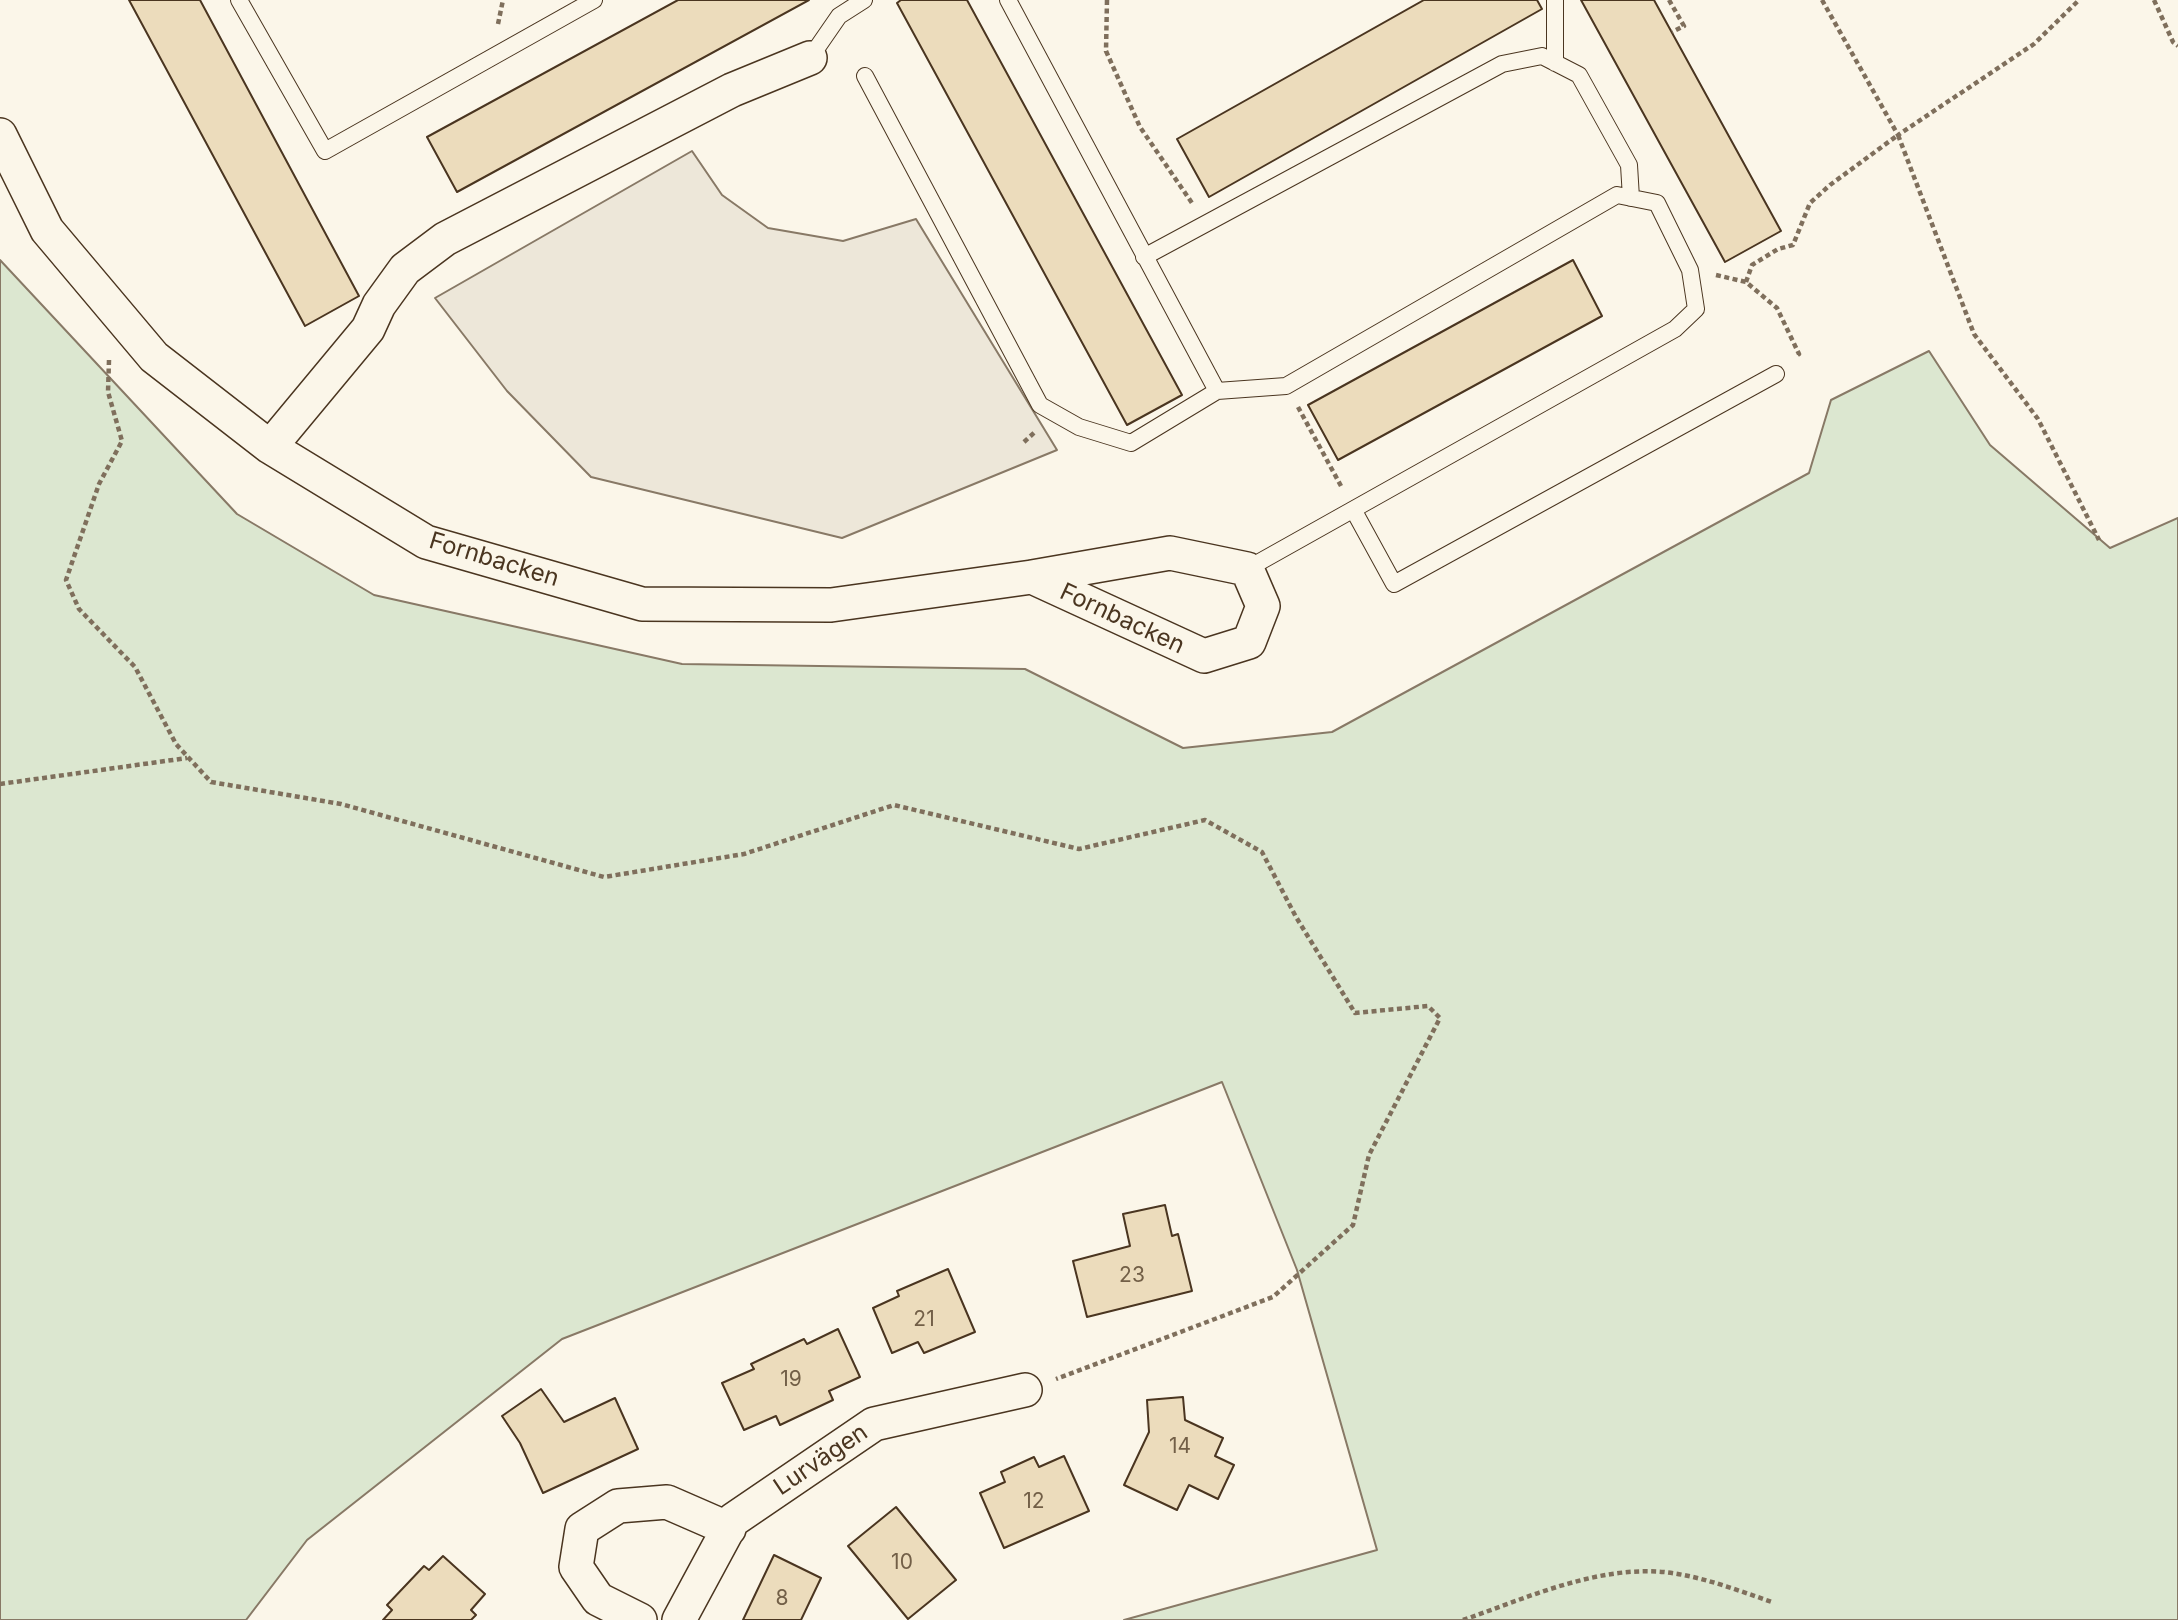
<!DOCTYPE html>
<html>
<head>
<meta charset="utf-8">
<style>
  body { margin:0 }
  canvas { display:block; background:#fbf6e9 }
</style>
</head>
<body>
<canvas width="2178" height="1620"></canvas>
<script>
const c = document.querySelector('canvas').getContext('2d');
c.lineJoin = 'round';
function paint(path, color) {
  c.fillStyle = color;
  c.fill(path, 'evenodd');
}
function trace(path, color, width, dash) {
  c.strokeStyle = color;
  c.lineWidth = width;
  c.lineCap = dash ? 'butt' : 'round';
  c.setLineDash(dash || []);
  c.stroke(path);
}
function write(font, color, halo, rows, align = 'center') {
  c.font = font + ' Inter,sans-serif';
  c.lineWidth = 5;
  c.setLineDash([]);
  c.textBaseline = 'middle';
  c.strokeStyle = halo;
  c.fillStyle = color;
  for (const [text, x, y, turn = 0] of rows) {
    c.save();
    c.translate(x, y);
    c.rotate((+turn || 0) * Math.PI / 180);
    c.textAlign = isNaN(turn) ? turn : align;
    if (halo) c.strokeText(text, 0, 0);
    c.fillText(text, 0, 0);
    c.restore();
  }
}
const green = new Path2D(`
  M0,260L237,514L374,595L682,664L1025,669L1183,748L1332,732L1809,473L1831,400L1929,351L1990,445L2110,548L2178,518V1620H1124L1377,1550L1297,1270L1222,1082L562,1339L307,1540L246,1620H0Z`);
paint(green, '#dce7d0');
trace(green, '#887966', 2);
const parking = new Path2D(`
  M692,151L722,195L768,228L843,241L916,219L1057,450L842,538L591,477L507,391L435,298Z`);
paint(parking, '#ede7d9');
trace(parking, '#887966', 2);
const building = new Path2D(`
  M129,0H200L359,296L305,326Z
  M678,0H809L457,192L427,137Z
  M901,0H967L1182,395L1127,425L897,3Z
  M1424,0H1537L1542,9L1209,197L1177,139Z
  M1581,0H1654L1781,231L1725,262Z
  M1573,260L1602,316L1338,460L1308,405Z
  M1165,1205L1172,1236L1178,1234L1192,1291L1087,1317L1073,1261L1130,1246L1123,1214Z
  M948,1269L975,1332L924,1353L918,1342L892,1353L873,1308L899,1296L897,1291Z
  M838,1329L860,1377L829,1391L833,1400L780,1425L776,1416L744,1430L722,1383L754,1369L751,1364L804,1339L807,1344Z
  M541,1389L564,1422L615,1398L638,1449L543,1493L520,1443L502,1416Z
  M1183,1397L1185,1420L1223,1438L1215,1456L1234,1465L1218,1499L1189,1485L1177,1510L1124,1485L1149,1432L1147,1400Z
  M1064,1456L1089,1511L1004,1548L980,1493L1005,1482L1001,1472L1034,1457L1039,1467Z
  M896,1507L956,1580L908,1619L848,1546Z
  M774,1555L821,1578L801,1620H743Z
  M443,1556L485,1594L471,1610L476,1615L471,1620H383L392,1610L387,1605L424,1566L429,1570Z`);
paint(building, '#ecdcbc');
trace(building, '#4a3520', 2);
const service = new Path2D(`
  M239,0L325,151L594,0
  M1008,0L1217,391
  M1555,0V63
  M810,58L839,16L864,0
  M865,76L1040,405L1079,427L1131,443L1217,391L1286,386L1617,195L1657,203L1690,270L1696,309L1675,329L1247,569
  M1144,257L1502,64L1542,56L1579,75L1629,165L1631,198
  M1354,511L1394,584L1776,374`);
const minor = new Path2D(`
  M0,135L47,230L154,357L270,447L426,542L642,604L831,605L1032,577L1170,553L1247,569L1263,606L1249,642L1204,656L1032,577
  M270,447L368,329L379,305L405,269L445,239L732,90L810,58
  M640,1620L598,1599L576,1567L582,1529L618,1506L667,1502L729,1529
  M679,1620L733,1520L874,1424L1025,1390`);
trace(service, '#4a3520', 18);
trace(minor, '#4a3520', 36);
trace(new Path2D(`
  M1107,0L1106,51L1140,127L1192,203
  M1669,0L1684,26L1672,32
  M1822,0L1898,135L2034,44L2079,0
  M2154,0L2173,42L2178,46
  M498,24L503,0
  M1716,275L1746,282L1777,308L1799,354L1795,357
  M1746,282L1752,265L1778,249L1793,245L1810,203L1830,185L1898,135L1974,334L2038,419L2099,540
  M109,360L108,392L122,441L99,484L66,580L79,609L135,667L176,744L211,782L341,804L604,877L744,854L894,805L1079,849L1205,820L1262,852L1296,917L1355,1013L1428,1006L1440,1018L1369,1155L1353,1225L1273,1297L1056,1379
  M1298,407L1341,486
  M1024,442L1036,431
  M0,784L187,758
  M1463,1620C1527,1598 1595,1566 1664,1572C1701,1576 1737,1590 1772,1602`), '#7f6f5c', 4.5, [5, 3.5]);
trace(service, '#fbf6e9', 16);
trace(minor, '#fbf6e9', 33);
write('21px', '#725f47', null, [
  ["23",1132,1276],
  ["21",924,1320],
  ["19",791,1380],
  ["14",1180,1447],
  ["12",1034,1502],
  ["10",902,1563],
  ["8",782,1599]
]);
write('24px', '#4a3520', '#fbf6e9', [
  ["Fornbacken",494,560,17],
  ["Fornbacken",1122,619,25],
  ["Lurvägen",821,1460,-34]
]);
</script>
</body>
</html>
